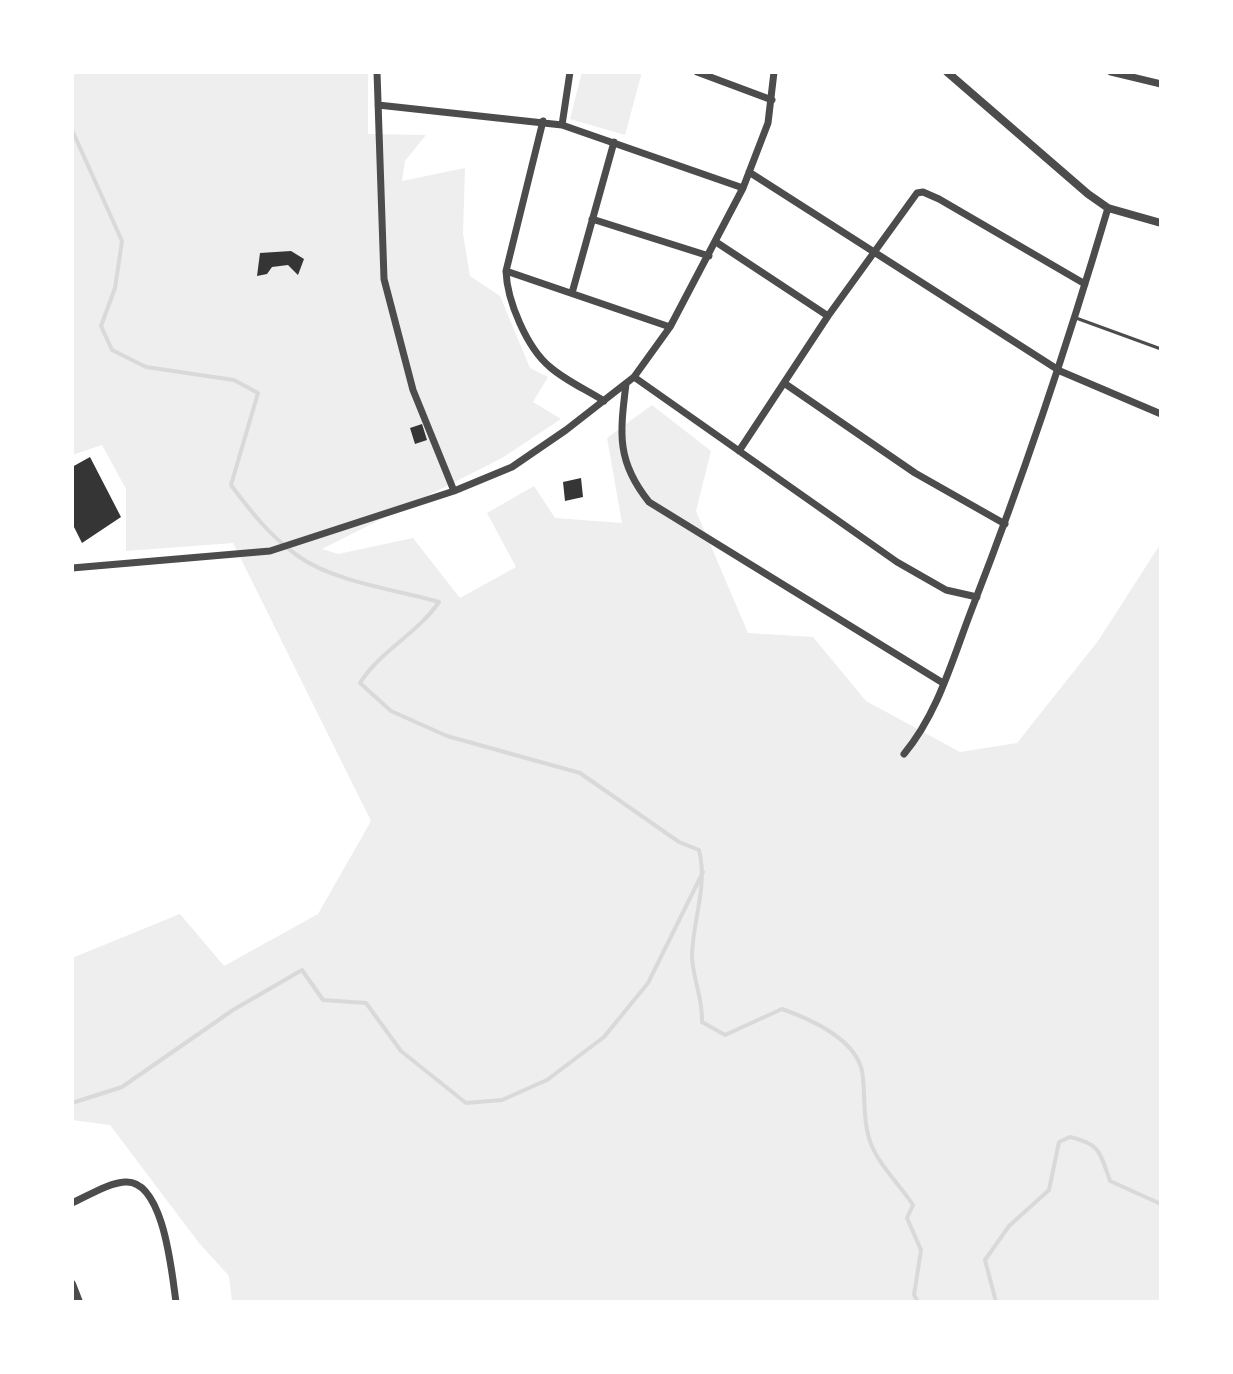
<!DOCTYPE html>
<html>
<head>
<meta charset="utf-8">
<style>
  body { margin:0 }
  #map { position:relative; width:1233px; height:1374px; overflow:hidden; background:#fff; font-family:"Varela Round",sans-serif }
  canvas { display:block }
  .frame { position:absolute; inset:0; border:74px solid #fff; pointer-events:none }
</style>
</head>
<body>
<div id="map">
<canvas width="1233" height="1374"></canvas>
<div class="frame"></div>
</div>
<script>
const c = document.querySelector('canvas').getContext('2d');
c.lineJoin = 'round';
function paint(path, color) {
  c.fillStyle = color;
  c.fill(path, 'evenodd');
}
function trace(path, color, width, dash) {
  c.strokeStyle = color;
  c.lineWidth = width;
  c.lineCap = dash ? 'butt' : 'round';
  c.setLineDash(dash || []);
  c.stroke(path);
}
paint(new Path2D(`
  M72,72H368V134L426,135L405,161L402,181L465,168L463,234L470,276L500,296L530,368L548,377L533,402L561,419L502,458L322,549L338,554L413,538L460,598L516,567L487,513L534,486L555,518L622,523L607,438L652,405L711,451L696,511L748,633L813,637L866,701L960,752L1017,743L1098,641L1161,543V1302H232L229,1276L199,1243L110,1125L72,1120V958L180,914L224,966L318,914L371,821L233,543L126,551V489L102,445L72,455Z
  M582,72H642L625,135L570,119Z`), '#eee');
trace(new Path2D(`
  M72,130L122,241L115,288L101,326L112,350L146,367L234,380L258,393L231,485C251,512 271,537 298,556C334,582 397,590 439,602C417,634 381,650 360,683L391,711L447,736L580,773L679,842L699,850C708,886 693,919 692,955C692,977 703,997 702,1022L725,1035L782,1009C810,1019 855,1039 862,1071C866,1093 862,1116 869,1138C875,1161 900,1185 913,1205L907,1218L921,1250L914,1295L918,1302
  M72,1103L122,1087L233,1010L302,970L323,1000L366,1003L401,1051L466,1103L502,1100L547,1080L604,1037L648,983L703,872
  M996,1302L985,1260L1009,1226L1049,1190L1059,1142L1070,1137C1101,1144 1100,1153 1110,1181L1161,1204`), '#d9d9d9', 4);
paint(new Path2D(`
  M291,251L304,259L298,275L288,265L272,267L267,274L257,276L260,253Z
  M422,424L427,440L415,444L410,428Z
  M90,457L121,517L82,543L72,523V467Z
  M581,478L583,497L565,501L563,482Z`), '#353535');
trace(new Path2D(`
  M1076,318L1161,349`), '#4c4c4c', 3);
trace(new Path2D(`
  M377,72L384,279L413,390L454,491
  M697,72L772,100
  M1111,72L1161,84
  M378,105L562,125L743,188
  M543,121L506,271C507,301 527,348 550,367C566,381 587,390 604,401
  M562,125L570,72
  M749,172L1060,371L1161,414
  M592,219L709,256
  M716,242L828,316
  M506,271L670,327
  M572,293L614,142
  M634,377L897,562L946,590L977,597
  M784,383L915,473L1005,524
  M626,384C620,433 616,461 649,502L943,683
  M739,451L828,316L917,193L923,192L939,199L1085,284
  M72,568L270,551L454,491L512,467L566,430L634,377L670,327L743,188L768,123L774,72
  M904,754C939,712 953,657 973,606C1024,475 1068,343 1108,208
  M72,1203C88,1196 108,1183 125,1182C164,1179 172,1275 176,1302`), '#4c4c4c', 7);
trace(new Path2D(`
  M947,72L1088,194L1108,208L1161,223
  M72,1284L79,1302`), '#4c4c4c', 8);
</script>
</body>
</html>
